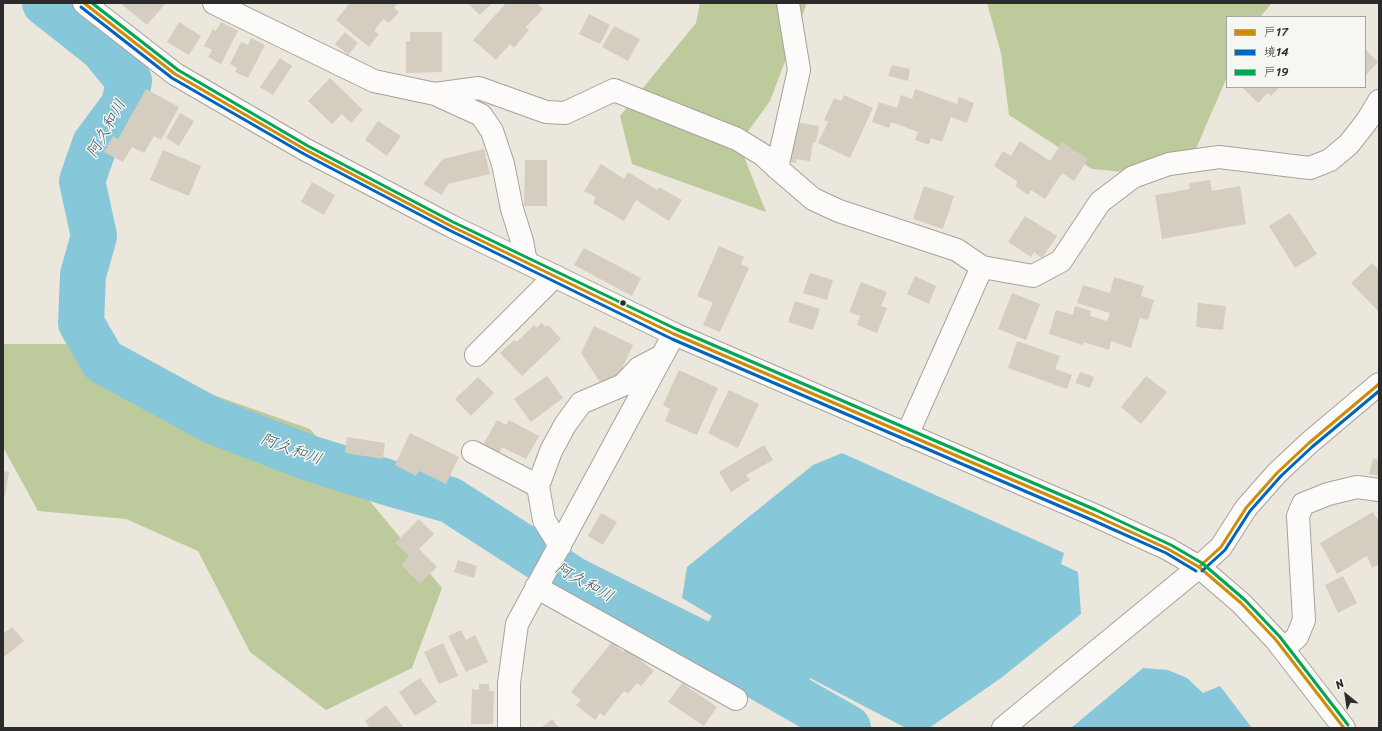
<!DOCTYPE html>
<html>
<head>
<meta charset="utf-8">
<style>
  body { margin:0 }
  #map { position:relative; width:1382px; height:731px; overflow:hidden; background:#ebe7dc; font-family:Sriracha,"Klee One",sans-serif }
  canvas { display:block }
  .frame { position:absolute; inset:0; border:4px solid #2b2b2b; pointer-events:none }
  .legend { position:absolute; left:1226px; top:16px; width:140px; height:72px; box-sizing:border-box; background:#f6f6f2; border:1px solid #a5a5a2; margin:0; padding:5px 7px; list-style:none; font-size:12px; color:#2b2b2b }
  .legend li { display:flex; align-items:center; gap:8px; height:20px }
  .legend b { width:20px; border:1px solid #a5a5a2 }
  .north { position:absolute; left:1326px; top:675px; width:40px; height:40px; -webkit-text-stroke:3px #f6f6f2; paint-order:stroke; rotate:330deg; font-size:11px; font-weight:700; line-height:16px; text-align:center; color:#2b2b2b }
  .north::after { content:''; display:block; margin:auto; width:14px; height:18px; background:#2b2b2b; clip-path:polygon(50% 0,100% 100%,50% 72%,0 100%) }
</style>
</head>
<body>
<div id="map">
<canvas width="1382" height="731"></canvas>
<div class="frame"></div>
<ul class="legend">
<li><b style="height:5px;background:#ce8d09"></b>戸17</li>
<li><b style="height:5px;background:#0065bd"></b>境14</li>
<li><b style="height:5px;background:#00a651"></b>戸19</li>
</ul>
<div class="north">N</div>
</div>
<script>
const c = document.querySelector('canvas').getContext('2d');
c.lineJoin = 'round';
function paint(path, color) {
  c.fillStyle = color;
  c.fill(path, 'evenodd');
}
function trace(path, color, width, dash) {
  c.strokeStyle = color;
  c.lineWidth = width;
  c.lineCap = dash ? 'butt' : 'round';
  c.setLineDash(dash || []);
  c.stroke(path);
}
function write(font, color, halo, rows, align = 'center') {
  c.font = font + ' Sriracha,"Klee One",sans-serif';
  c.lineWidth = 3;
  c.setLineDash([]);
  c.textBaseline = 'middle';
  c.strokeStyle = halo;
  c.fillStyle = color;
  for (const [text, x, y, turn = 0] of rows) {
    c.save();
    c.translate(x, y);
    c.rotate((+turn || 0) * Math.PI / 180);
    c.textAlign = isNaN(turn) ? turn : align;
    if (halo) c.strokeText(text, 0, 0);
    c.fillText(text, 0, 0);
    c.restore();
  }
}
paint(new Path2D(`
  M700,3H807L770,101L739,144L766,212L632,164L620,116L696,23Z
  M987,3H1272L1260,17H1227V77L1195,151L1124,172L1092,169L1009,115L1001,53Z
  M3,344H68L310,429L442,588L412,668L326,710L250,652L198,551L126,519L38,511L3,447Z`), '#bdca9b');
paint(new Path2D(`
  M842,453L1064,553L1061,564L1078,572L1081,614L1001,678L929,728H906L810,678L799,700L696,641L712,616L682,598L687,567L813,465Z
  M1143,668L1168,670L1187,678L1203,693L1220,686L1252,728H1071Z`), '#86c7d9');
trace(new Path2D(`
  M45,3L102,48L129,81L124,105L95,144L82,181L94,236L83,275L81,323L103,361L213,421L312,459L393,484L450,500L574,580L696,641L848,728`), '#86c7d9', 46);
paint(new Path2D(`
  M120,3H166L147,25Z
  M350,3H398L394,8L399,12L389,23L383,19L374,31L379,34L369,47L336,20Z
  M467,3H492L480,15Z
  M506,3H537L543,9L526,27L529,30L514,48L510,44L496,60L473,40Z
  M589,14L610,25L600,44L579,34Z
  M179,22L201,36L189,55L167,42Z
  M221,22L238,31L221,64L208,57L212,50L204,46L213,29L216,31Z
  M614,26L640,39L628,61L602,47Z
  M345,32L358,43L348,55L335,44Z
  M410,32H442V72L406,73V41H410Z
  M251,38L265,45L248,78L235,72L237,68L230,64L241,42L248,45Z
  M1365,49L1378,62L1365,76Z
  M280,58L292,66L273,95L260,87Z
  M892,65L910,69L908,81L888,76Z
  M330,78L363,110L351,123L342,114L332,124L308,101Z
  M1242,87H1280L1271,96L1268,93L1258,103Z
  M146,89L179,107L161,140L154,136L144,153L132,147L123,162L104,152L113,136L118,139Z
  M915,89L957,104L959,97L974,103L967,123L951,117L942,142L931,138L929,145L915,140L918,132L891,122L889,128L872,122L879,102L897,108L901,95L912,99Z
  M844,95L873,108L850,158L818,143L828,122L824,120L834,98L841,101Z
  M180,113L194,121L179,146L166,138Z
  M378,121L401,136L387,156L365,140Z
  M795,122L819,126L816,142H813L810,161L796,159V163L789,162Z
  M1020,141L1050,161L1062,142L1088,159L1074,181L1062,173L1045,199L1031,190L1028,195L1015,186L1018,182L994,166L1003,151L1011,156Z
  M484,149L490,174L448,184L442,195L423,184L443,159Z
  M163,150L201,166L189,196L150,180Z
  M525,160H547V206H524Z
  M601,164L624,179L628,172L657,190L659,187L682,200L669,221L636,200L624,221L593,203L596,197L584,191Z
  M1210,180L1212,191L1240,186L1246,224L1162,239L1155,195L1190,189L1189,183Z
  M312,182L335,195L324,215L301,202Z
  M924,186L954,196L943,229L913,219Z
  M1290,213L1317,254L1295,268L1269,226Z
  M1025,216L1057,236L1042,258L1034,252L1031,257L1008,242Z
  M719,246L744,257L741,264L749,268L720,332L703,325L713,303L697,296Z
  M584,248L641,278L632,296L574,265Z
  M1372,263L1379,270V312L1351,283Z
  M810,273L833,280L827,300L803,293Z
  M915,276L936,286L929,304L907,294Z
  M1114,277L1144,286L1141,296L1154,300L1148,320L1140,318L1131,348L1111,341L1109,350L1084,342L1083,345L1049,334L1056,310L1073,315L1075,306L1091,311L1090,316L1107,321L1110,313L1077,303L1083,285L1110,293Z
  M861,282L887,292L881,306L887,308L877,333L857,325L860,316L849,312Z
  M1012,293L1040,304L1026,340L998,329Z
  M795,301L820,309L813,330L788,322Z
  M1198,303L1226,306L1223,330L1196,327Z
  M541,323L546,327L548,325L561,339L522,376L500,353L514,340L517,342L534,325L537,328Z
  M594,326L633,345L620,373L602,385L581,353Z
  M1017,341L1060,356L1055,369L1072,375L1067,389L1008,368Z
  M679,370L718,388L697,435L665,421L670,409L663,405Z
  M1080,372L1094,377L1090,388L1075,383Z
  M547,376L563,398L531,422L514,399Z
  M1146,376L1167,392L1141,424L1121,407Z
  M478,377L494,393L471,416L455,399Z
  M729,390L759,404L738,448L708,433Z
  M497,420L506,425L509,420L539,436L526,459L502,447L499,453L483,445Z
  M410,433L459,457L446,484L419,471L416,476L395,465Z
  M347,437L385,443L383,459L345,453Z
  M764,445L773,460L746,475L750,480L731,492L719,472Z
  M1373,458L1379,460V476L1369,474Z
  M3,471L9,472L5,496L3,495Z
  M1373,512L1379,522V564L1372,568L1367,556L1337,574L1320,543Z
  M601,513L617,522L603,545L588,536Z
  M419,519L434,534L419,549L437,567L420,584L401,565L409,556L395,543Z
  M458,560L477,566L474,578L454,572Z
  M1343,576L1357,603L1338,613L1325,585Z
  M12,627L24,641L3,658V634Z
  M461,630L466,640L475,635L488,662L466,672L448,636Z
  M612,642L623,652L626,648L654,671L641,686L637,683L628,694L624,691L604,716L600,713L595,720L576,705L581,700L571,692Z
  M443,643L458,676L439,684L424,652Z
  M420,678L437,702L415,716L399,692Z
  M682,683L717,707L704,726L668,702Z
  M479,684H489V691H494L493,724H471L472,689L479,690Z
  M386,705L404,728H370L365,721Z
  M552,719L559,728H541Z`), '#d4cdc0');
const street = new Path2D(`
  M214,3L374,81L435,94L481,115L492,131L503,164L512,209L522,241L526,262
  M435,94L479,88L546,112L565,113L614,90L737,139L763,155L777,168L813,199L839,211L957,250L982,267
  M777,168L799,70L788,3
  M476,355L555,276
  M907,435L982,267L1033,276L1061,261L1100,202L1133,177L1169,164L1219,157L1310,168L1330,160L1349,144L1367,121L1379,101
  M473,452L538,486
  M560,546L544,520L538,486L551,451L565,425L581,403L623,385L639,368L662,356
  M536,587L736,699
  M1284,649L1297,637L1304,620L1298,516L1303,504L1328,494L1357,487L1379,490
  M509,728V683L517,624L674,334
  M1003,728L1199,567L1221,547L1246,508L1277,473L1309,443L1379,384`);
const secondary = new Path2D(`
  M84,3L175,74L306,150L451,226L674,334L1094,515L1168,549L1199,567L1241,603L1276,640L1344,728`);
trace(street, '#a6a39d', 24);
trace(secondary, '#a6a39d', 24);
trace(street, '#fcfbfa', 22);
trace(secondary, '#fcfbfa', 22);
trace(new Path2D(`
  M84,3L175,74L306,150L451,226L674,334L1094,515L1168,549L1199,567L1241,603L1276,640L1344,728
  M1199,567L1221,547L1246,508L1277,473L1309,443L1379,384`), '#ce8d09', 3);
trace(new Path2D(`
  M81,7L172,78L304,154L449,230L672,339L1092,520L1166,553L1196,571
  M1202,571L1225,550L1250,511L1281,476L1312,447L1379,391`), '#0065bd', 3);
trace(new Path2D(`
  M92,3L178,70L308,146L453,222L676,329L1096,510L1171,545L1202,563L1245,600L1280,637L1348,725`), '#00a651', 3);
for (const [x, y, r, color] of [
  [623,303,3.5,"#2b2b2b"]
]) {
  const dot = new Path2D();
  dot.arc(x, y, r, 0, 2 * Math.PI);
  c.fillStyle = color;
  c.fill(dot);
  trace(dot, '#f6f6f2', 1.5);
}
write('italic 16px', '#3b5d68', '#f6f6f2', [
  ["阿久和川",107,129,-61],
  ["阿久和川",291,450,20],
  ["阿久和川",584,583,29]
]);
</script>
</body>
</html>
